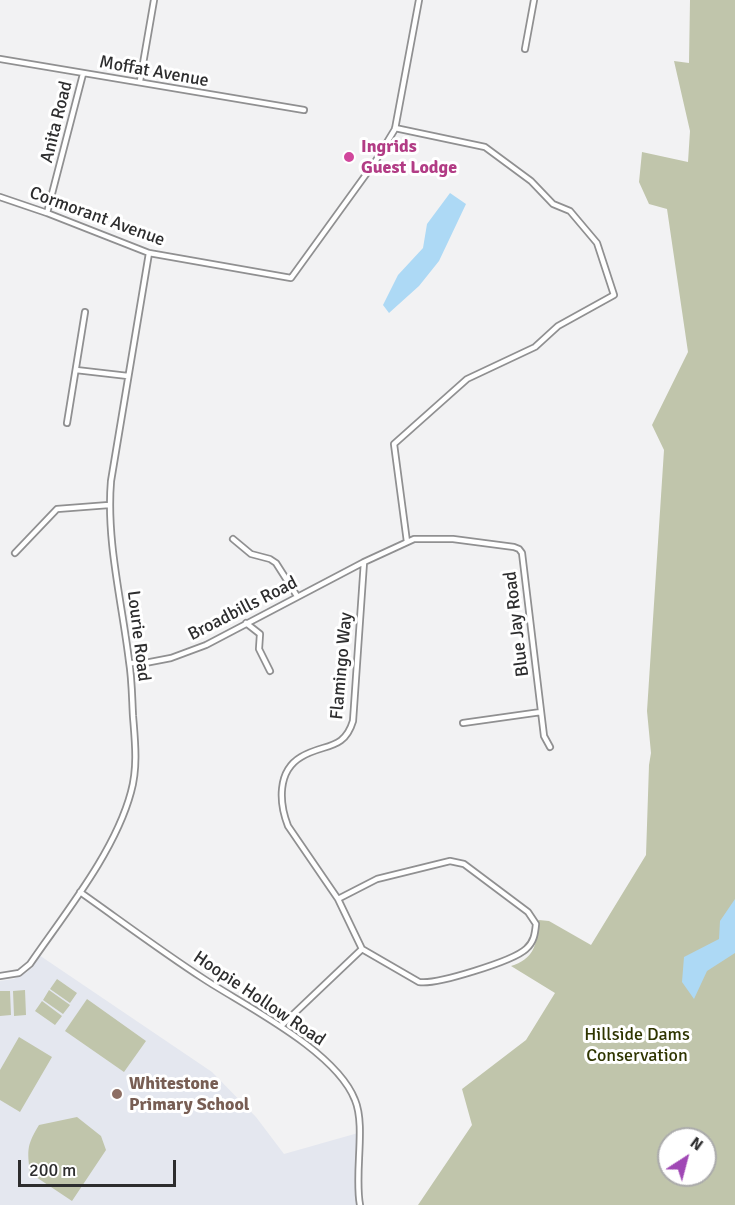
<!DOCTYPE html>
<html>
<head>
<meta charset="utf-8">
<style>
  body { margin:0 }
  #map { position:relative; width:735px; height:1205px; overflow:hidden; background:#f2f2f3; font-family:Signika,sans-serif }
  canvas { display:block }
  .north { position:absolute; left:657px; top:1127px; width:60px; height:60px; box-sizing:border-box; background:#fff; border:2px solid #ababab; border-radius:50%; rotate:36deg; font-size:16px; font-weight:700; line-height:24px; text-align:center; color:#2d2d2e }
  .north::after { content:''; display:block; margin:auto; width:21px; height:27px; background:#a048b5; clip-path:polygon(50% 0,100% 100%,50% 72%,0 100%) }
  .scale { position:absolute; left:18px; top:1160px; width:158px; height:27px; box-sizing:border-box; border:3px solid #2d2d2e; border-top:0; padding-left:8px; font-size:18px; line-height:21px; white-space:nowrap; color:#2d2d2e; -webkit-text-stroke:4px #fff; paint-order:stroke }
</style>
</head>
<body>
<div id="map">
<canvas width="735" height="1205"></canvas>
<div class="north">N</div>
<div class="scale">200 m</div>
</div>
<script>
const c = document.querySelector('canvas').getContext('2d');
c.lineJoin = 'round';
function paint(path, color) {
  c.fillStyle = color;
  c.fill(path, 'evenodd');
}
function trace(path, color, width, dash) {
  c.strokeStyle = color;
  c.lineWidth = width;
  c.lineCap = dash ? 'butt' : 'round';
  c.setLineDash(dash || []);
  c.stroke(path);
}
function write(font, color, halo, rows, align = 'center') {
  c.font = font + ' Signika,sans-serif';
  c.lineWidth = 6;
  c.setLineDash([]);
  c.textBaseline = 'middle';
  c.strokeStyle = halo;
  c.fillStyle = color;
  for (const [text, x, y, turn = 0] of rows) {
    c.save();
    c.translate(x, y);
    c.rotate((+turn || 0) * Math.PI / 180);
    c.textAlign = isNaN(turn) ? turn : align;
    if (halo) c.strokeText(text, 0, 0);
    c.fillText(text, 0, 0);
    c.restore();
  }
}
paint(new Path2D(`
  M39,955L212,1072L256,1117L284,1154L358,1133L359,1205H0V981L14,979L27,972Z`), '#e4e7ef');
paint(new Path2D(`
  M690,0H735V1205H418L472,1125L462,1089L526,1040L555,993L511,966C533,959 536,947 539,925L537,922L539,920L549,921L591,945L646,855L649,765L651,753L647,711L664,450L652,425L688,352L667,209L649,204L639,182L642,152L688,162L690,131L674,61L689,63ZM669,1139H705V1175H669Z
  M57,979L77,993L70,1003L50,989Z
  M25,990L26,1015L14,1016L13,991Z
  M49,990L70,1005L63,1014L43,1000Z
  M0,991H10L11,1015L0,1016Z
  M87,999L146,1041L124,1072L65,1031Z
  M42,1001L62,1016L55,1025L35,1011Z
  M19,1037L52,1057L20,1112L0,1100V1070Z
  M77,1117L101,1136L106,1150L72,1201L30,1173C27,1149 27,1145 39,1125Z`), '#c0c5ab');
paint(new Path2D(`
  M450,193L466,204L439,261L419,286L389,313L383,305L398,275L423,248L427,224Z
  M735,899V953L707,971L694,999L682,982L684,957L719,939L720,921Z`), '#add9f5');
const street = new Path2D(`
  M525,49L534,0
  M0,59L304,110
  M140,81L154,0
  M395,128L485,147L531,181L553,204L570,211L597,243L614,295L558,326L535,347L467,379L394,444L407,542
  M0,197L47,213L149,253L291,278L375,162L395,129L419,0
  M47,213L83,74
  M76,370L128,376
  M67,423L85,312
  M233,539L251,554L270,559L276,563L297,596
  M15,553L57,509L109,505
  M246,623L260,634L259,649L270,671
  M130,663H145L171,658L206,645L364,562L414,539H453L514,547L519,549L522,553L544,736L550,747
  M463,723L541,712
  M450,861L464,864L528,912L536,924C535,934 534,942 526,949C513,961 436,985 419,982L362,949L338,899L377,879Z
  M80,892C121,921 161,951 204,979C247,1007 336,1051 355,1100C366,1126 354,1174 360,1205
  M338,899L288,826C279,803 277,771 301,757C324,743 344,751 353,721L364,562
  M0,976L19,973L30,964C65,913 115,852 131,792C138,767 135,741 133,716C132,698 132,679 129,661C122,602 106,541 111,481L149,253
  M281,1026L362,949`);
trace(street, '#909091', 8);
trace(street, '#fff', 4.5);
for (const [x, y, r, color] of [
  [349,157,6,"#d1479c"],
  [117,1094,6,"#8d6e63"]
]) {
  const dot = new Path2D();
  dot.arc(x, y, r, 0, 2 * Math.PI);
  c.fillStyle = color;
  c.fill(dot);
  trace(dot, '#fff', 2);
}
write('18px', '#2d2d2e', '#fff', [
  ["Moffat Avenue",154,72,10],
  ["Anita Road",57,122,-76],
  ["Cormorant Avenue",97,217,20],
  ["Broadbills Road",243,609,-27],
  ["Blue Jay Road",517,624,-97],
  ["Lourie Road",138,636,83],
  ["Flamingo Way",342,666,-85],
  ["Hoopie Hollow Road",259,999,34]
]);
write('bold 18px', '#b23c85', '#fff', [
  ["Ingrids",361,147],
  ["Guest Lodge",361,168]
], 'left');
write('18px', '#2f3500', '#fff', [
  ["Hillside Dams",637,1035],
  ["Conservation",637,1056]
]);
write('bold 18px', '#785e54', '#fff', [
  ["Whitestone",129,1084],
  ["Primary School",129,1105]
], 'left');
</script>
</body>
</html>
